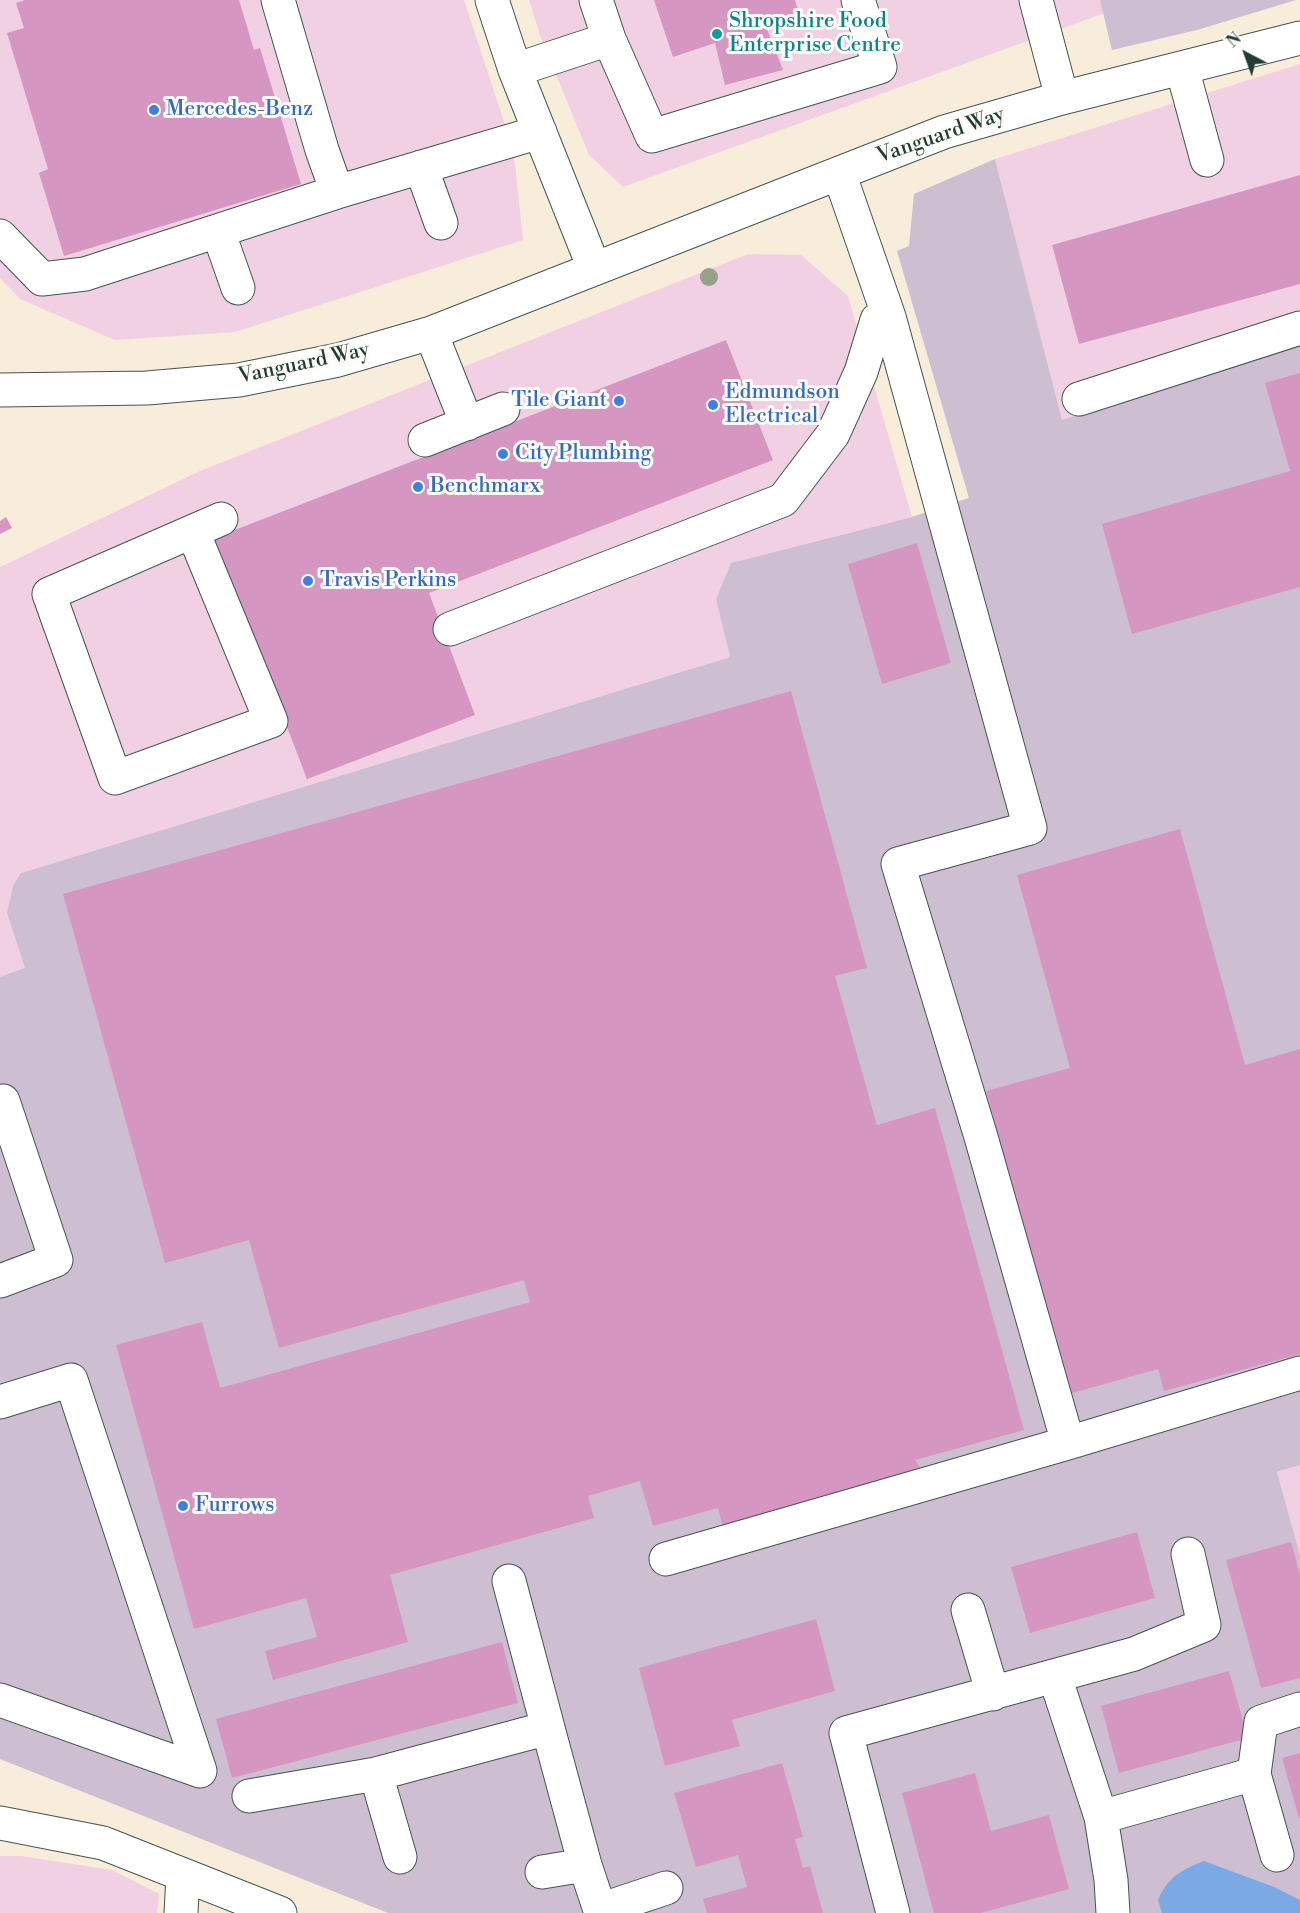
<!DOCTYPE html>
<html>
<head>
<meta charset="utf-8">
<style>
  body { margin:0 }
  #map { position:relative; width:1300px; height:1913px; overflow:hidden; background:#f8ecdb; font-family:"Libre Bodoni",serif }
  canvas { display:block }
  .north { position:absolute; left:1216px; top:24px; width:60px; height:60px; -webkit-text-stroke:4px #fdfcf7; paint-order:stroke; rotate:319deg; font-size:16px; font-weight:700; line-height:24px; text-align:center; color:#1f3d34 }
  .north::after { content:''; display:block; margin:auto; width:21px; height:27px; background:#1f3d34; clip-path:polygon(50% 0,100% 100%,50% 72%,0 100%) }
</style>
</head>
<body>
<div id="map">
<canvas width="1300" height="1913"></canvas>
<div class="north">N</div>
</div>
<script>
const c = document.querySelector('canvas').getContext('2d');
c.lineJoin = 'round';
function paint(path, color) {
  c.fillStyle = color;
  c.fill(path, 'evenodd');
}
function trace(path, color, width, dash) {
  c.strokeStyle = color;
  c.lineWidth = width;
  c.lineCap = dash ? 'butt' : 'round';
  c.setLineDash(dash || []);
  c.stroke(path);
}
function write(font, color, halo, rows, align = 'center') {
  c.font = font + ' "Libre Bodoni",serif';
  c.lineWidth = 6;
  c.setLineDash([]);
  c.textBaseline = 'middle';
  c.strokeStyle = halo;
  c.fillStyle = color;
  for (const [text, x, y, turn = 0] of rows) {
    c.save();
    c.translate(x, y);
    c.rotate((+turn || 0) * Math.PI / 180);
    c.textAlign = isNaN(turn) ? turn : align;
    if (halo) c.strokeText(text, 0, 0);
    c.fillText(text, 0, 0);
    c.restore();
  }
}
paint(new Path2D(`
  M0,0H464L510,140L515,165L523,240L235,332L115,340L20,299L0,278Z
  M529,0H1100L1105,13L623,187L589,155L541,38Z
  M1300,64V342L1062,420L995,159Z
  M748,254L801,255L848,296L912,517L731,563L716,599L730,657L21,873L7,913L26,969L0,977V567L200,471Z
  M1300,1465V1555L1277,1472Z
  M0,1856H21L112,1870L159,1894L157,1913H0Z`), '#f1d0e4');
paint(new Path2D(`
  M1100,0H1296L1197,30L1112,50Z
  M995,159L1062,420L1300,342V1465L1277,1472L1300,1555V1913H388L0,1759V977L25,968L7,913L13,886L21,873L730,657L716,599L731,563L912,517L969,498L897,251L909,246L914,194Z`), '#cebed1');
paint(new Path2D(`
  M1204,1861L1274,1887L1300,1900V1913H1162L1158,1900C1168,1877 1181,1870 1204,1861Z`), '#7ba9e4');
paint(new Path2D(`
  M25,0H239L254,50L260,48L301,184L64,256L39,173L48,169L7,33L24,28L16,3Z
  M654,0H795L799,14L765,24L783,70L725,85L715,43L673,57Z
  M1300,175V284L1079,344L1052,245Z
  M726,340L773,460L429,593L475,715L307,779L214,538Z
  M1300,373V587L1132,634L1102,524L1290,471L1265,383Z
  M6,517L12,528L0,534V521Z
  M917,543L951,663L882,684L848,564Z
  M791,691L867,968L835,976L877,1125L935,1108L1024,1430L915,1460L925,1475L724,1531L718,1508L653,1526L640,1481L588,1496L594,1518L390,1575L408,1642L273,1680L265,1651L317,1637L306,1598L194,1629L116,1345L202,1322L220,1388L530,1302L524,1280L279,1348L249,1240L165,1263L63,894Z
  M1180,829L1245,1065L1300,1049V1354L1164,1391L1158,1369L1069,1394L986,1091L1070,1068L1017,875Z
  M1137,1532L1155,1598L1030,1633L1011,1567Z
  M1291,1542L1300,1575V1678L1261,1688L1226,1560Z
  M816,1619L835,1691L732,1720L740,1746L665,1766L639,1668Z
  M502,1642L518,1703L232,1778L216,1719Z
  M1229,1671L1248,1738L1119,1773L1101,1706Z
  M1300,1753V1818H1299L1282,1758Z
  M782,1763L803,1837L795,1839L803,1868L810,1866L823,1913H707L703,1899L747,1887L738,1855L696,1867L674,1793Z
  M975,1773L991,1831L1049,1815L1069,1889L981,1913H934L902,1793Z`), '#d597c1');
const minor = new Path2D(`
  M278,0L322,150L337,192L540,132
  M492,0L515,70L594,268
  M596,0L609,39L652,136L880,67L858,0
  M1036,0L1062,98
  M1182,68L1207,160
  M515,70L609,39
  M421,167L441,223
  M839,173L889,317L1030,828L898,864L981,1137L1068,1443
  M218,231L238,288
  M0,236L42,279L85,274L337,192
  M431,333L467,424
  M0,390L147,388L239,380L338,360L431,333L944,132L1062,98L1300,38
  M1079,399L1300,328
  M425,440L503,409
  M193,532L271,721L115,778L49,594L221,519
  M450,629L783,500L833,434L861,372L877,320L889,317
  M0,1281L56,1260L3,1101
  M0,1402L71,1380L200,1771
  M666,1559L1068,1443L1300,1373
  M509,1581L548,1728
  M968,1610L993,1694
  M1055,1677L1101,1817L1111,1880L1113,1913
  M0,1700L200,1771
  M376,1774L400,1857
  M1254,1774L1261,1722L1300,1709
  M249,1796L376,1774L548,1728L585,1865L601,1913
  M1101,1817L1254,1774L1277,1855
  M0,1823L103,1843L280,1913
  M542,1872L585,1865
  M600,1910L666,1888
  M181,1913L183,1875
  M893,1913L846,1733L1134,1654L1204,1625L1188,1554`);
trace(minor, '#40574d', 35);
trace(minor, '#fff', 33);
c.fillStyle = '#97a088';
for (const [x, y] of [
  [709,277]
]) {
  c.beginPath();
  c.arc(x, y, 9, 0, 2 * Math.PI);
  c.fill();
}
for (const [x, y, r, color] of [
  [717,34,6,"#0f9aa8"],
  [154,110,6,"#3f7fe0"],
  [619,401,6,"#3f7fe0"],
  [713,405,6,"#3f7fe0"],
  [503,454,6,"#3f7fe0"],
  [418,487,6,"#3f7fe0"],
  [308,581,6,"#3f7fe0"],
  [183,1506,6,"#3f7fe0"]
]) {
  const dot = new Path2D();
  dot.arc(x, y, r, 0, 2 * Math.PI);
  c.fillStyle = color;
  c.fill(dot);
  trace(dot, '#fdfcf7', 2);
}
write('21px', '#0d838f', '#fdfcf7', [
  ["Shropshire Food",729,22],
  ["Enterprise Centre",729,46]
], 'left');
write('21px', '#366cbe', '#fdfcf7', [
  ["Mercedes-Benz",166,110],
  ["Edmundson",725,393],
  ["Electrical",725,417],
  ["Tile Giant",607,401,"right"],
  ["City Plumbing",515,454],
  ["Benchmarx",430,487],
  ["Travis Perkins",320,581],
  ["Furrows",195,1506]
], 'left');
write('21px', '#1f3d34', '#fdfcf7', [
  ["Vanguard Way",941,136,-19],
  ["Vanguard Way",304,364,-12]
]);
</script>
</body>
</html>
